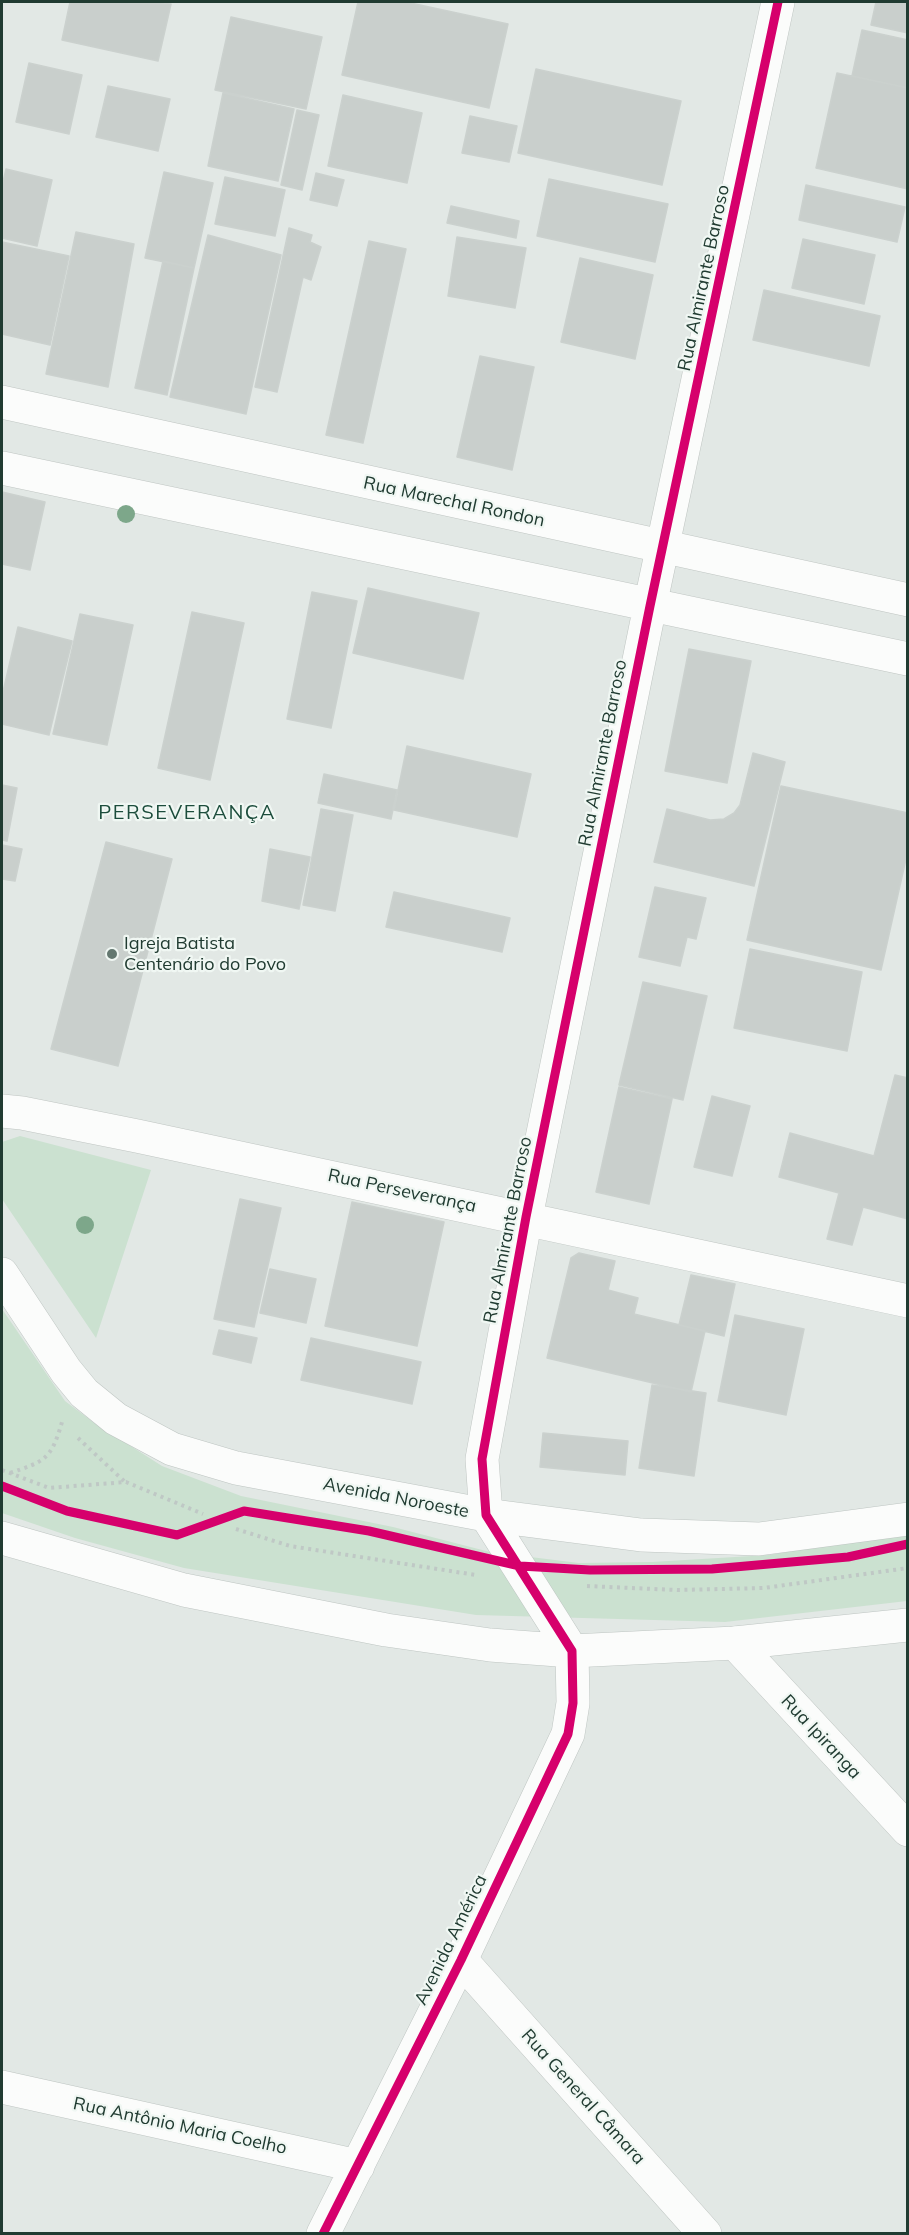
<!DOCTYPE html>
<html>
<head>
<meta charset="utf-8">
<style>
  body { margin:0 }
  #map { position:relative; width:909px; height:2235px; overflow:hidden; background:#e2e8e5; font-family:Mulish,sans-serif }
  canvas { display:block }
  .frame { position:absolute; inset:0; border:3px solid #203b31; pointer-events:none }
</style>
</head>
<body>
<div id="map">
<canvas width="909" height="2235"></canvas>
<div class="frame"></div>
</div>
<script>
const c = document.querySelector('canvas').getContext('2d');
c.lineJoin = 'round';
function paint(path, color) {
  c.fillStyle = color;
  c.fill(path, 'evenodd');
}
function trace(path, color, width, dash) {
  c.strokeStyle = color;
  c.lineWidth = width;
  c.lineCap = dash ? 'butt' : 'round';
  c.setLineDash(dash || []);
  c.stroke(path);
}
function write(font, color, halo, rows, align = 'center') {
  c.font = font + ' Mulish,sans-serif';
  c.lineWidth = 4.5;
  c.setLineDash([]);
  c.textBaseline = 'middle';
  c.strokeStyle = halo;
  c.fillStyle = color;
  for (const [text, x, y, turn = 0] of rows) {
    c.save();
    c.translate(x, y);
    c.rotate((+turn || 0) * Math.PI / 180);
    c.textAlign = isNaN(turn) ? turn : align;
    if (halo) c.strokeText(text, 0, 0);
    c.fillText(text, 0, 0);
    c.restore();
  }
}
paint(new Path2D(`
  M20,1136L151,1170L96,1338L2,1199V1142Z
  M2,1309L65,1401L93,1422L162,1466L241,1496L393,1527L490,1552L579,1563L652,1562L768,1555L907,1533V1601L725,1622L476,1615L184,1568L75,1538L2,1513Z`), '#cbe1d0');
const building = new Path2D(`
  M70,2L171,4L158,61L62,40Z
  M358,2H406L508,24L489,108L342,75Z
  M876,2H908V33L871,25Z
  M231,17L322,37L306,109L215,90Z
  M862,30L908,40V88L852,76Z
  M29,63L82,75L69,134L16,122Z
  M536,69L681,101L662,185L518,153Z
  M837,73L908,88V189L816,168Z
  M108,86L170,99L158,151L96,137Z
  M223,93L294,109L278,181L208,166Z
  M343,95L422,113L407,183L328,166Z
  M297,110L319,115L302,190L281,185Z
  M470,116L517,126L509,162L462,153Z
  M6,169L52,180L37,246L2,238V186Z
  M164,172L213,183L194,268L145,258Z
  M316,173L344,180L337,206L310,200Z
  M225,177L285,190L275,236L215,224Z
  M549,179L668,204L655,262L537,236Z
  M806,185L905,207L897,242L799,220Z
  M451,206L519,221L516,238L447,223Z
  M289,228L312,235L310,242L321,247L311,280L303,277L277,392L255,387Z
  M76,232L134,244L108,387L46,374Z
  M208,235L281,255L246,414L170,397Z
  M457,237L526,248L515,308L448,296Z
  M803,239L875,255L864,304L792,288Z
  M369,241L406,249L363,443L326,435Z
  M2,242L69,256L50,345L2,334Z
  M580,258L653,275L635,359L561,342Z
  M163,261L194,268L167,395L135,388Z
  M764,290L880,316L869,366L753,340Z
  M480,356L534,367L512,470L457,457Z
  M2,492L45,502L30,570L2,564Z
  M368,588L479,613L463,679L353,653Z
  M312,592L357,601L331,728L287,719Z
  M192,612L244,623L210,780L158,768Z
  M80,614L133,625L107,745L53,734Z
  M18,627L72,641L49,735L2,724V696Z
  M689,649L751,661L727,783L665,771Z
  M407,746L531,774L517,837L394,810Z
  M753,753L785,762L754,886L654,862L667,809L710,820L724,819L734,813L740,805Z
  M324,774L397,790L391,819L318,803Z
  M2,785L17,788L7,841L2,840Z
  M781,786L908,813V850L881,970L747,940Z
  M321,809L353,815L335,911L303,905Z
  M106,842L172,859L118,1066L51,1049Z
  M2,845L22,849L15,881L2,879Z
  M270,849L310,857L299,909L262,901Z
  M655,887L706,898L696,939L687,937L680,966L639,957Z
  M394,892L510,918L502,952L386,927Z
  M750,949L862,972L847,1051L734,1028Z
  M643,982L707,996L683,1100L619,1085Z
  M895,1075L908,1078V1219L863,1207L852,1245L827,1239L839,1193L779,1177L790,1133L874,1156Z
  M619,1087L672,1099L649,1204L596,1192Z
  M712,1096L750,1106L732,1176L694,1167Z
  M240,1199L281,1208L254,1327L214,1319Z
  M352,1202L444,1222L417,1346L325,1326Z
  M579,1253L615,1261L608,1290L638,1298L634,1314L705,1331L691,1392L547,1358L571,1258Z
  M270,1269L316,1279L306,1323L260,1313Z
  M691,1275L735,1284L724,1336L679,1325Z
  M735,1315L804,1329L786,1415L718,1401Z
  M219,1330L257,1338L251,1363L213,1354Z
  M311,1338L421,1362L412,1404L301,1380Z
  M652,1385L706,1393L694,1476L639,1468Z
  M543,1433L628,1441L625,1475L540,1467Z`);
paint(building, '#c9cfcc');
trace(building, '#cbd1ce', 1.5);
const street = new Path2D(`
  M2,402L908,600
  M2,468L908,659
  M2,1111L22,1113L137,1136L908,1301
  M486,1515L482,1459L526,1217L650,606L778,2
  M735,1643L908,1830
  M461,1960L705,2234`);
const secondary = new Path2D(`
  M2,1274L66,1371L84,1393L116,1419L172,1449L236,1468L486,1515L641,1535L759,1539L908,1519
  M2,1538L184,1590L386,1630L490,1645L572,1651L735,1643L908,1625
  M2,2087L358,2166
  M323,2234L461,1960L568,1734L573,1703L572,1651L486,1515`);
trace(street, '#bfc5c2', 34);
trace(secondary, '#bec5c2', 34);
trace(new Path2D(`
  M78,1438L125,1482
  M2,1470L49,1488L126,1482L203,1514
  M10,1473C45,1461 51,1460 62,1422L64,1424
  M236,1529L290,1546L476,1575
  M587,1586L677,1590L764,1588L908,1568`), '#bfc8c5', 4, [3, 4.5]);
trace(street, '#fbfcfb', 33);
trace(secondary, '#fbfcfb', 33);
trace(new Path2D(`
  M2,1486L67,1511L177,1535L244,1511L369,1531L520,1566L590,1570L712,1569L848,1557L908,1544
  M323,2234L461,1960L568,1734L573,1703L572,1651L486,1515L482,1459L526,1217L650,606L778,2`), '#d6006c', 9);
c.fillStyle = '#7da78a';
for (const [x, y] of [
  [126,514],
  [85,1225]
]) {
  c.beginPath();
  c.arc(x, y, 9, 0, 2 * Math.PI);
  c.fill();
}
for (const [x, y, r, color] of [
  [112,954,6,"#647870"]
]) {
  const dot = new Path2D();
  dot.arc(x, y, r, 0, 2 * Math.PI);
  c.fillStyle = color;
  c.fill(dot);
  trace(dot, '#f0f7f3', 2);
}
write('18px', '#203b31', '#f0f7f3', [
  ["Rua Almirante Barroso",704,278,-78],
  ["Rua Marechal Rondon",454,502,12],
  ["Rua Almirante Barroso",603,753,-79],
  ["Rua Perseverança",402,1191,12],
  ["Rua Almirante Barroso",508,1230,-79],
  ["Avenida Noroeste",396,1498,11],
  ["Rua Ipiranga",821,1737,47],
  ["Avenida América",451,1940,-64],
  ["Rua General Câmara",583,2097,48],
  ["Rua Antônio Maria Coelho",180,2126,12]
]);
write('18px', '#203b31', '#f0f7f3', [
  ["Igreja Batista",124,944],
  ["Centenário do Povo",124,965]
], 'left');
c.letterSpacing = '1.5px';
write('20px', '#1c4d3c', '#f0f7f3', [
  ["PERSEVERANÇA",187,813]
]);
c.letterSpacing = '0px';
</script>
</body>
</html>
